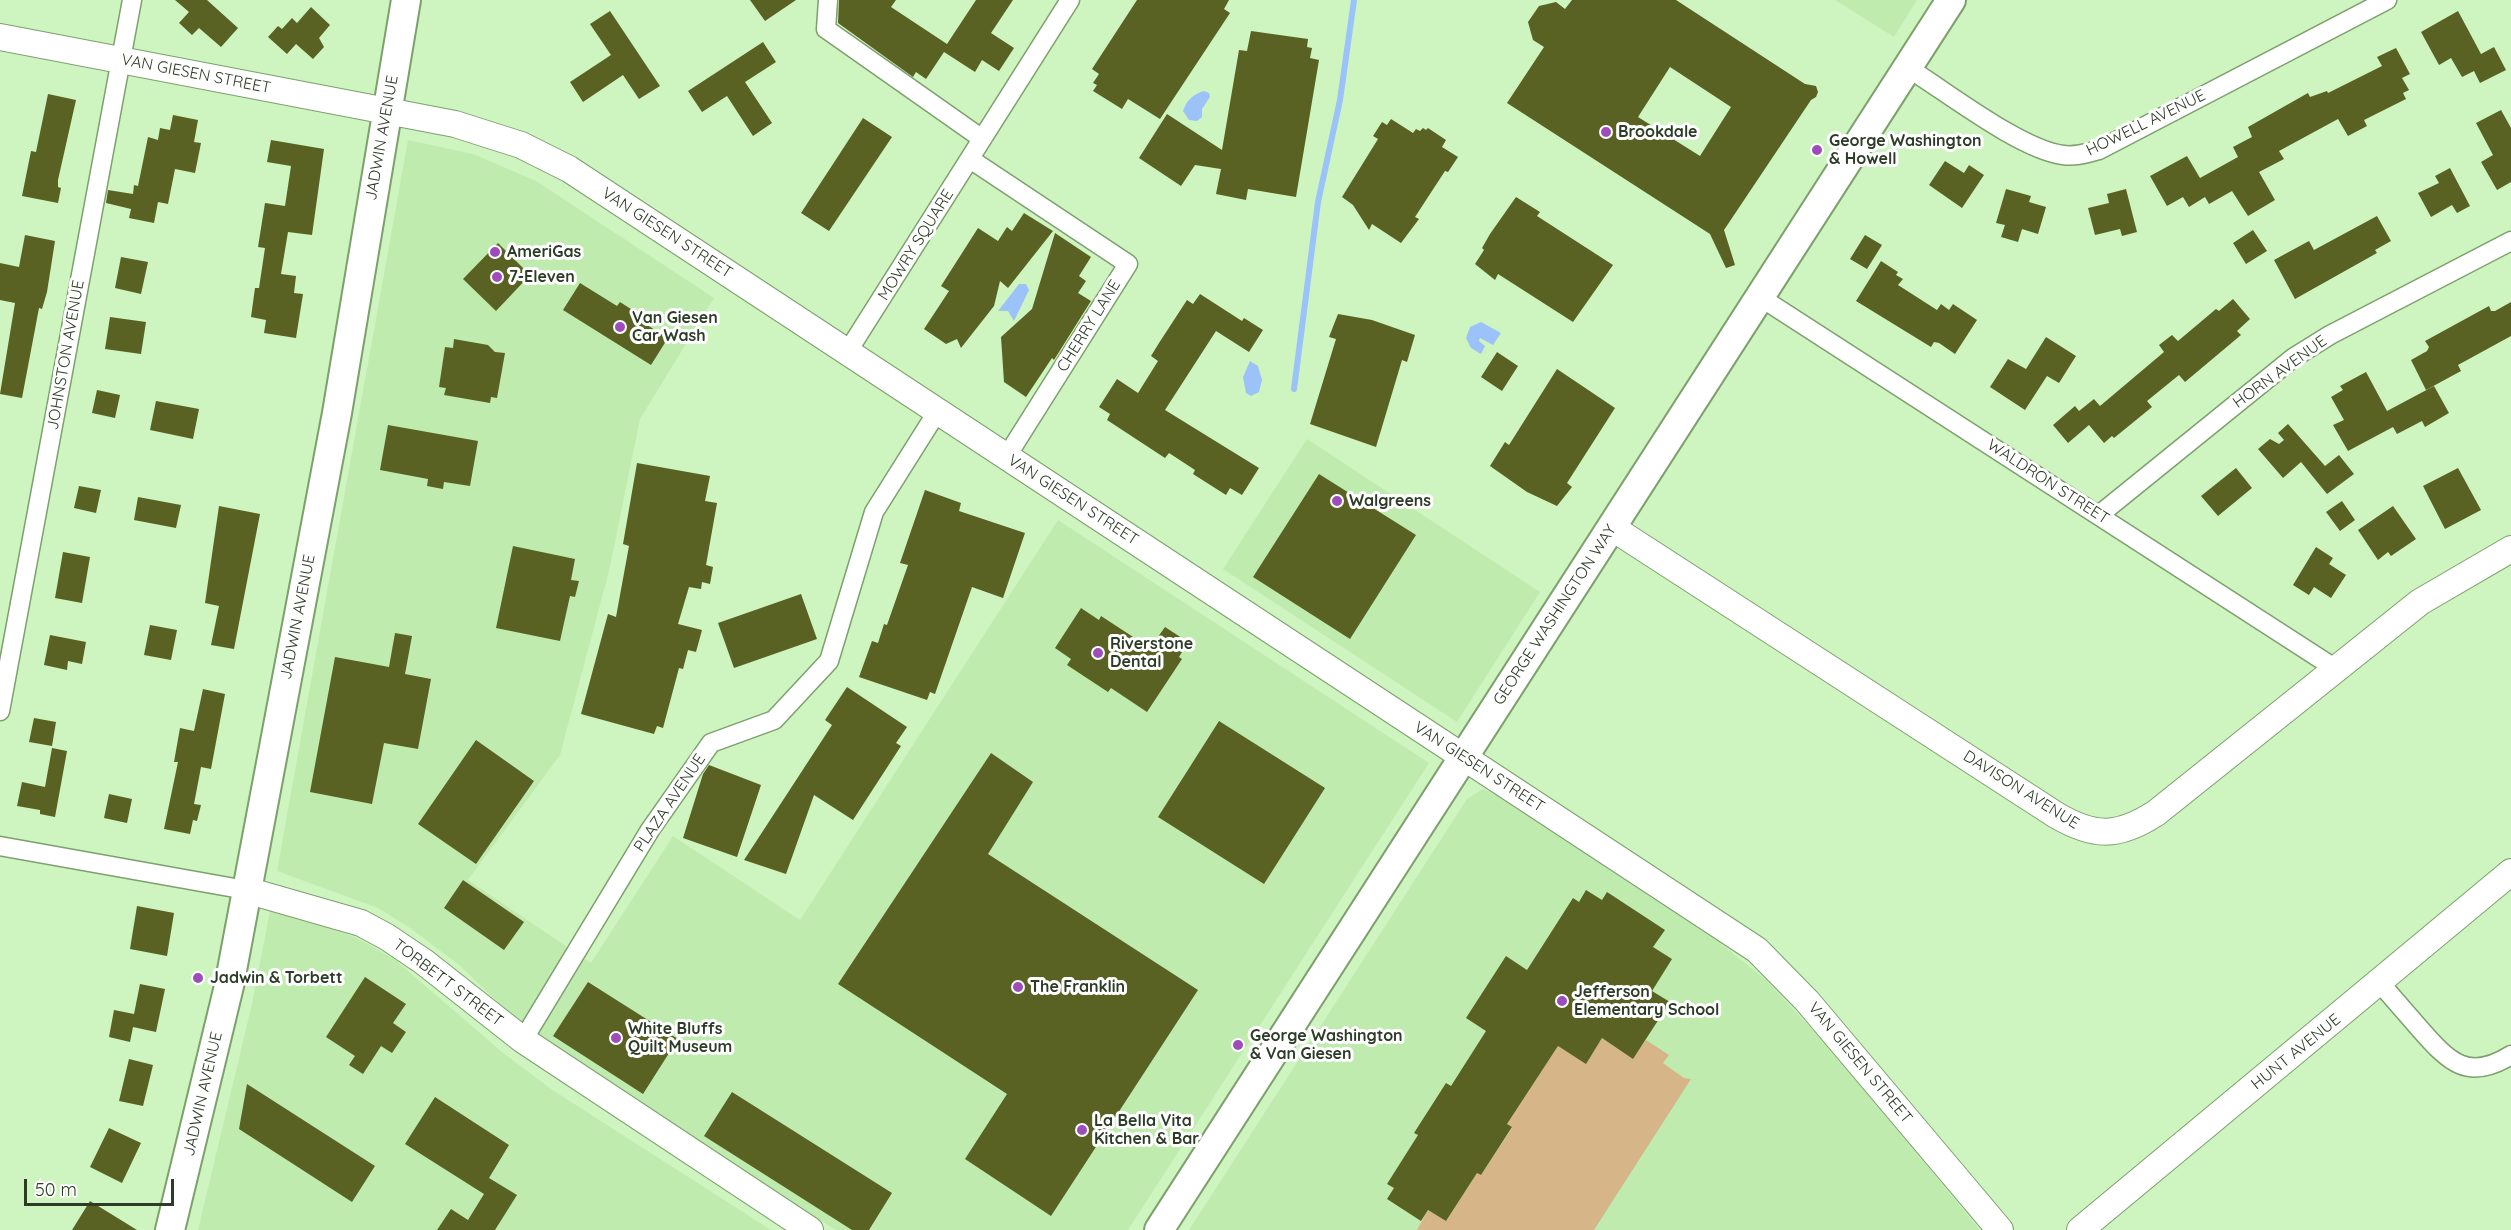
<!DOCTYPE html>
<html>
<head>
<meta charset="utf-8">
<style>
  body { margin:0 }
  #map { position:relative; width:2511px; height:1230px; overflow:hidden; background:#cef4bf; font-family:Quicksand,sans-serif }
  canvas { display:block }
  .scale { position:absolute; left:24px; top:1179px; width:150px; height:27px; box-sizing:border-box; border:3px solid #2d3c27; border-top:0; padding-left:8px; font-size:18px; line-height:21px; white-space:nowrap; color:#2d3c27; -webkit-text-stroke:4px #fff; paint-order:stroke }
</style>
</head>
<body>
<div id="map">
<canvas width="2511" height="1230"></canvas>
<div class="scale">50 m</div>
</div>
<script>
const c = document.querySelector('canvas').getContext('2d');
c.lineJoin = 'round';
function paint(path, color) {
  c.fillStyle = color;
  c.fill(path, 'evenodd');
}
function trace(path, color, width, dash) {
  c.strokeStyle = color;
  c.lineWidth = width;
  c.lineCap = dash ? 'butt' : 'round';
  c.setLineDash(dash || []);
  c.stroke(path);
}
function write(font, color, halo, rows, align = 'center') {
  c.font = font + ' Quicksand,sans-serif';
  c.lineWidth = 6;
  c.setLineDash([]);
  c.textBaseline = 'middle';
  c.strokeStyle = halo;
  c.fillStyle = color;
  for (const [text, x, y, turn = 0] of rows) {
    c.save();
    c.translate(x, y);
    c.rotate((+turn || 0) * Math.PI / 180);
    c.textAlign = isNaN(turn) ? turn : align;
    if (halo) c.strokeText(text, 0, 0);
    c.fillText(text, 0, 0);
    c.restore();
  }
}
paint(new Path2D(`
  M1835,0H1917L1894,37Z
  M408,140L473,154L536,181L714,298L640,419L609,571L560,755L468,880L591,963L673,836L800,920L1058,520L1429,763L1128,1230H836L555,1049L502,1006L458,964L410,928L378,908L277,871Z
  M1307,439L1540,592L1457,722L1223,569Z
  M1483,789L1493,793L1704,930L1766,980L1832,1051L1980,1230H1189L1467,799Z
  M270,911L315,923L357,938L394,959L502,1052L554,1091L771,1230H198L252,1004Z`), '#c0ebaf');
paint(new Path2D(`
  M1602,1038L1633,1058L1646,1040L1669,1055L1663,1063L1684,1078L1691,1079L1594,1230H1417L1428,1210L1446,1221L1477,1173L1481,1175L1512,1128L1507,1124L1558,1046L1586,1063Z`), '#d6b689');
paint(new Path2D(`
  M1204,91L1209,93L1210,97L1202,109V117L1197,121L1189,120L1183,111C1186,101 1193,94 1204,91Z
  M1019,284H1026L1029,290L1014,321L1008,311H998Z
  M1481,322L1501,333L1493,345L1480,338L1479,341L1485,346L1481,354L1471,348L1466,338L1470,327Z
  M1250,361L1258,366L1262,380L1259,392L1251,396L1246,393L1243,377Z`), '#9cc3f9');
trace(new Path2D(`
  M1294,389L1318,202L1340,100L1354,0`), '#9cc3f9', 6);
paint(new Path2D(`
  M175,0H207L238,28L221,47L199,28L192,35L179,23L189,12Z
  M750,0H796L765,21Z
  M839,0H896L891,7L947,44L976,0H1013L991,33L1014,48L999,71L982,60L975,72L944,52L926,79L916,72L913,77L838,23Z
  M1137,0H1229L1224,9L1230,13L1160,119L1128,99L1122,109L1093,91L1097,85L1093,83L1099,74L1092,69Z
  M1572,0H1676L1805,84L1816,86L1818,92L1816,97L1811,100L1724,230L1735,265L1726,268L1710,234L1507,103L1544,47L1533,40L1528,22L1539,6L1556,2L1565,9ZM1670,67L1731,107L1700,156L1638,117Z
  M311,7L330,25L319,38L324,47L313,59L296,44L287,54L268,37L278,26L282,29L292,18L297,23Z
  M610,11L660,86L639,99L623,75L583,102L570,82L611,55L590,24Z
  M2458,11L2481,54L2494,47L2506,70L2480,83L2474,71L2462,77L2451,58L2439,65L2421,32Z
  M1251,31L1308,39L1307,47L1312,48L1310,58L1319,60L1296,197L1248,189L1246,200L1216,194L1221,169L1195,165L1181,186L1139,158L1167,114L1222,150L1239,50L1247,51Z
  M763,42L776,62L745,82L772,123L753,136L727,96L702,112L688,91Z
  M2396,48L2410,74L2402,78L2409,90L2403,93L2406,99L2364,120L2367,126L2348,136L2338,119L2279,151L2284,159L2259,172L2275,200L2248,216L2232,191L2209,204L2205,197L2189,207L2183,197L2167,206L2150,176L2187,156L2200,178L2238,157L2233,147L2252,137L2248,127L2308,93L2310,97L2327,91L2328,93L2382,66L2377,57Z
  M48,94L76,100L58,180V187L61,188L58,203L22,196L31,151L36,152Z
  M2501,110L2511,128V182L2497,190L2481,162L2493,155L2476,123Z
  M173,115L198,120L194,142L201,143L195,173L175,169L168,204L158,202L154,223L129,218L131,209L106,203L108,190L133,194L134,185L138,186L148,137L158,140L160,128L170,130Z
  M863,118L892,137L829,231L801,213Z
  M1391,119L1413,133L1416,129L1420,131L1423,128L1426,130L1428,128L1446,140L1442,147L1458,157L1448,172L1445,171L1415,217L1419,219L1401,243L1372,224L1369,230L1353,205L1342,197L1378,139L1373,136L1382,122L1387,125Z
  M271,140L324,149L312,235L288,232L281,274L296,276L294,293L303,294L296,338L264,333L266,320L251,317L255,288H259L265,248L258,247L265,203L285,206L291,166L267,162Z
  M1945,161L1964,173L1969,165L1984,175L1962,208L1929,185Z
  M2450,168L2470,206L2457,213L2452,205L2431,217L2418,193L2439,183L2435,176Z
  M2006,189L2031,196L2029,202L2046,207L2038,234L2022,229L2018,242L2001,237L2005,225L1996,223Z
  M2126,189L2137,232L2122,236L2120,229L2095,235L2088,208L2109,203L2107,194Z
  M1516,197L1540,212L1537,216L1613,265L1573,322L1498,274L1495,280L1475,264L1484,250L1482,248L1490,234Z
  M1024,213L1053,231L1008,288L1000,281L994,306L961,348L957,339L946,344L924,329L949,291L941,286L978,228L998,241L1007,227L1012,231Z
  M2377,216L2391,241L2375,250L2377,253L2295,299L2274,260L2309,241L2314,250Z
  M2253,230L2267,251L2246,264L2233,243Z
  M1055,233L1091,257L1079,276L1086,281L1078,293L1091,301L1054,360L1052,358L1026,397L1004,382L1001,337L1032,309Z
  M25,235L55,241L47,292L42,309L39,308L22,398L0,394L15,303L0,300V263L19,267Z
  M1865,235L1882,245L1867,269L1850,259Z
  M498,243L530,275L496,311L463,279Z
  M121,257L148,262L141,294L115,288Z
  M1881,261L1898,272L1896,275L1903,279L1898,285L1937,310L1941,304L1949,310L1953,304L1977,320L1955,354L1939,343L1934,342L1931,347L1856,301Z
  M580,283L617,306L620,302L634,311L631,315L668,338L651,365L563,310Z
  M1200,294L1242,321L1244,318L1263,330L1249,352L1216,331L1165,410L1259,468L1242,495L1230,488L1226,495L1193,474L1195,470L1169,453L1165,458L1107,420L1110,414L1099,407L1117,379L1138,393L1158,361L1151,356L1159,343L1187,300L1193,304Z
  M2233,299L2250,319L2237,331L2241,335L2185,382L2179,375L2147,401L2152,407L2114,438L2112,436L2104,443L2089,425L2068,443L2053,425L2075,406L2079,411L2094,399L2100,406L2164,352L2159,345L2172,335L2178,341L2216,309L2219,311Z
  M2511,302V336L2458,365L2461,371L2426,390L2411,360L2427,351L2429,347L2425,341L2489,306L2491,311H2495Z
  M1338,314L1372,320L1415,335L1407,362L1402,360L1376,447L1310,424L1336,339L1329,337Z
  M110,317L146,322L141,354L105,349Z
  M2046,337L2076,356L2059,383L2047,376L2025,410L1990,387L2008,359L2026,369Z
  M454,339L488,345L495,352L505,353L497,398L491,397L490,403L444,395L446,388L439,387L445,347L453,348Z
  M1497,352L1518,366L1502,391L1481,377Z
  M1557,369L1615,408L1567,483L1572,487L1557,506L1527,492L1490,466L1505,442L1509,445Z
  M2366,372L2387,411L2434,386L2449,413L2425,427L2422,421L2397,434L2393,427L2348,451L2333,425L2344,420L2331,397L2343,390L2340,386Z
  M97,390L120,395L115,418L92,413Z
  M156,401L199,409L193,439L150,430Z
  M2288,424L2325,466L2339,455L2354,474L2327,494L2301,462L2283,478L2258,449L2270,439L2279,444L2284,440L2278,433Z
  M388,425L478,441L470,486L444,482L443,489L427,486L428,479L380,470Z
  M637,463L710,476L705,501L717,503L706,565L713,567L710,584L702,582L701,589L689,587L678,624L702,630L696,652L688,650L683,669L679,668L663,728L657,726L654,734L581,714L608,614L616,617L629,546L623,544Z
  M2236,468L2252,488L2218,516L2201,496Z
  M2458,468L2481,510L2445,529L2423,486Z
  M1319,474L1416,535L1350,639L1253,577Z
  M79,486L101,490L96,513L74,508Z
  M925,490L961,503L959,511L1025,533L1003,598L972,587L935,694L930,692L927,700L859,677L872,641L878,643L884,624L887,625L908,565L900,563Z
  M138,497L181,505L176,528L134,520Z
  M2342,501L2355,520L2340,531L2326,512Z
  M219,506L260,514L234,649L211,645L219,606L205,603Z
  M2393,506L2416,539L2391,556L2388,552L2378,560L2358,530Z
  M513,546L575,559L571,580L579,581L575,597L570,596L560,641L496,628Z
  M2316,547L2333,558L2329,564L2346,575L2331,598L2314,587L2309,595L2293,585Z
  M63,552L90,557L82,603L55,598Z
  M801,594L817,639L734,668L718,623Z
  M1081,608L1099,620L1101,616L1150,648L1165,627L1188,642L1179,657L1182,659L1147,712L1111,688L1108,692L1067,665L1071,659L1055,648Z
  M150,625L177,630L171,660L144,655Z
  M395,633L412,636L405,674L431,679L418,749L384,743L372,804L310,792L335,657L389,667Z
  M50,635L86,642L82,664L68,661L67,670L44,665Z
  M847,687L907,727L896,743L901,746L853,820L814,795L786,874L744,860L832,725L825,720Z
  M203,689L225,694L211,769L201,767L194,804L201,805L197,821L193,820L190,834L164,829L178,762H174L180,728L194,731Z
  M34,718L56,722L52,746L29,742Z
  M1219,721L1325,788L1264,884L1158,817Z
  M476,740L534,781L476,864L418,824Z
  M52,748L67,751L55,817L40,814V810L17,806L22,782L45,787Z
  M991,753L1033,782L988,854L1198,990L1051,1216L965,1159L1007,1094L838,984Z
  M709,765L761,785L737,857L683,838L703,774Z
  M109,794L132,799L127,823L104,818Z
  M463,880L524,922L504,950L444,908Z
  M1586,890L1602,900L1607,892L1665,930L1653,947L1672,959L1652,991L1670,1002L1633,1059L1602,1038L1586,1064L1558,1046L1507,1124L1512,1127L1481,1175L1477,1173L1446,1221L1428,1210L1421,1221L1387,1199L1394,1188L1387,1184L1418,1135L1414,1133L1446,1083L1451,1086L1486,1031L1466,1018L1506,956L1527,970L1573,898L1579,902Z
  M137,906L174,913L167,956L130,949Z
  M365,977L406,1004L393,1023L406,1032L392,1053L381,1046L363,1074L349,1065L355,1056L326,1037Z
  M588,982L678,1039L643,1094L553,1036Z
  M140,984L165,989L156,1032L133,1027L130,1042L109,1037L114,1010L134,1014Z
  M129,1059L153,1065L143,1106L119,1101Z
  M247,1084L375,1166L352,1202L239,1129Z
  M732,1092L892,1193L869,1230H852L704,1136Z
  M435,1097L509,1145L489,1178L517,1195L495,1230H437L451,1209L468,1220L484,1194L405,1144Z
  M109,1128L141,1143L122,1183L90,1167Z
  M90,1201L137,1230H72Z`), '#596222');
const street = new Path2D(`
  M828,0L826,29L981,138
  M1908,68C1947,92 2021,150 2063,155C2076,157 2087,153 2099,150L2387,0
  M970,159L1128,264L1007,456
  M1760,297L2336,669
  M848,351L1070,0
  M2099,515L2293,358L2330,335L2511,241
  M0,711L132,0
  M0,846L246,890
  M2380,983C2393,998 2407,1014 2420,1029C2449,1062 2468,1082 2511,1055
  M523,1040L650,830L711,743L774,720L829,661L874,512L937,412`);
const secondary = new Path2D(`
  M0,37L455,124L521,145L569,169L1757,950L1807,1001L2000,1230
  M1611,527L2056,815C2095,838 2119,837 2156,813L2420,602L2511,549
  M246,890L361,923L387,937L424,962L523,1040L810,1230
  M2080,1230L2511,872`);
const primary = new Path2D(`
  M170,1230L229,986L337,413L406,0
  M1159,1230L1951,0`);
trace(street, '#7da06e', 21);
trace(secondary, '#7da06e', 28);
trace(primary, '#7da06e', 32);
trace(street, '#fff', 18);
trace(secondary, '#fff', 26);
trace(primary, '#fff', 28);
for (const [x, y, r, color] of [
  [1606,132,6,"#9f4cbb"],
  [1817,150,6,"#9f4cbb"],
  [495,252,6,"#9f4cbb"],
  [497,277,6,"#9f4cbb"],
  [620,327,6,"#9f4cbb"],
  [1337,501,6,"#9f4cbb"],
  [1098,653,6,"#9f4cbb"],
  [198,978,6,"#9f4cbb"],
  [1018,987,6,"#9f4cbb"],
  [1562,1001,6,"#9f4cbb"],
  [616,1038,6,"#9f4cbb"],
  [1238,1045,6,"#9f4cbb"],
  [1082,1130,6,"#9f4cbb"]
]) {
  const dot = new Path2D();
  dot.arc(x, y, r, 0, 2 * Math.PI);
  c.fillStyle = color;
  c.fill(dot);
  trace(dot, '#fff', 2);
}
write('16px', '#2d3c27', '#fff', [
  ["VAN GIESEN STREET",196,74,11],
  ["HOWELL AVENUE",2146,123,-26],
  ["JADWIN AVENUE",382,138,-80],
  ["VAN GIESEN STREET",667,233,33],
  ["MOWRY SQUARE",916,245,-58],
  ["CHERRY LANE",1089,326,-58],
  ["JOHNSTON AVENUE",66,355,-80],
  ["HORN AVENUE",2280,372,-36],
  ["WALDRON STREET",2048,482,33],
  ["VAN GIESEN STREET",1073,500,33],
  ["GEORGE WASHINGTON WAY",1555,615,-57],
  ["JADWIN AVENUE",298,617,-79],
  ["VAN GIESEN STREET",1479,767,33],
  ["DAVISON AVENUE",2021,790,32],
  ["PLAZA AVENUE",670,803,-56],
  ["TORBETT STREET",448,983,37],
  ["HUNT AVENUE",2296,1052,-39],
  ["VAN GIESEN STREET",1860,1063,50],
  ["JADWIN AVENUE",203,1094,-77]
]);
write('bold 16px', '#2d3c27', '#fff', [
  ["Brookdale",1618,132],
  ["George Washington",1829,141],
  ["& Howell",1829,159],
  ["AmeriGas",507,252],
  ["7-Eleven",509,277],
  ["Van Giesen",632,318],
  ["Car Wash",632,336],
  ["Walgreens",1349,501],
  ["Riverstone",1110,644],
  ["Dental",1110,662],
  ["Jadwin & Torbett",210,978],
  ["The Franklin",1030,987],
  ["Jefferson",1574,992],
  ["Elementary School",1574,1010],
  ["White Bluffs",628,1029],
  ["Quilt Museum",628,1047],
  ["George Washington",1250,1036],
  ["& Van Giesen",1250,1054],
  ["La Bella Vita",1094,1121],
  ["Kitchen & Bar",1094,1139]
], 'left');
</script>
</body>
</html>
